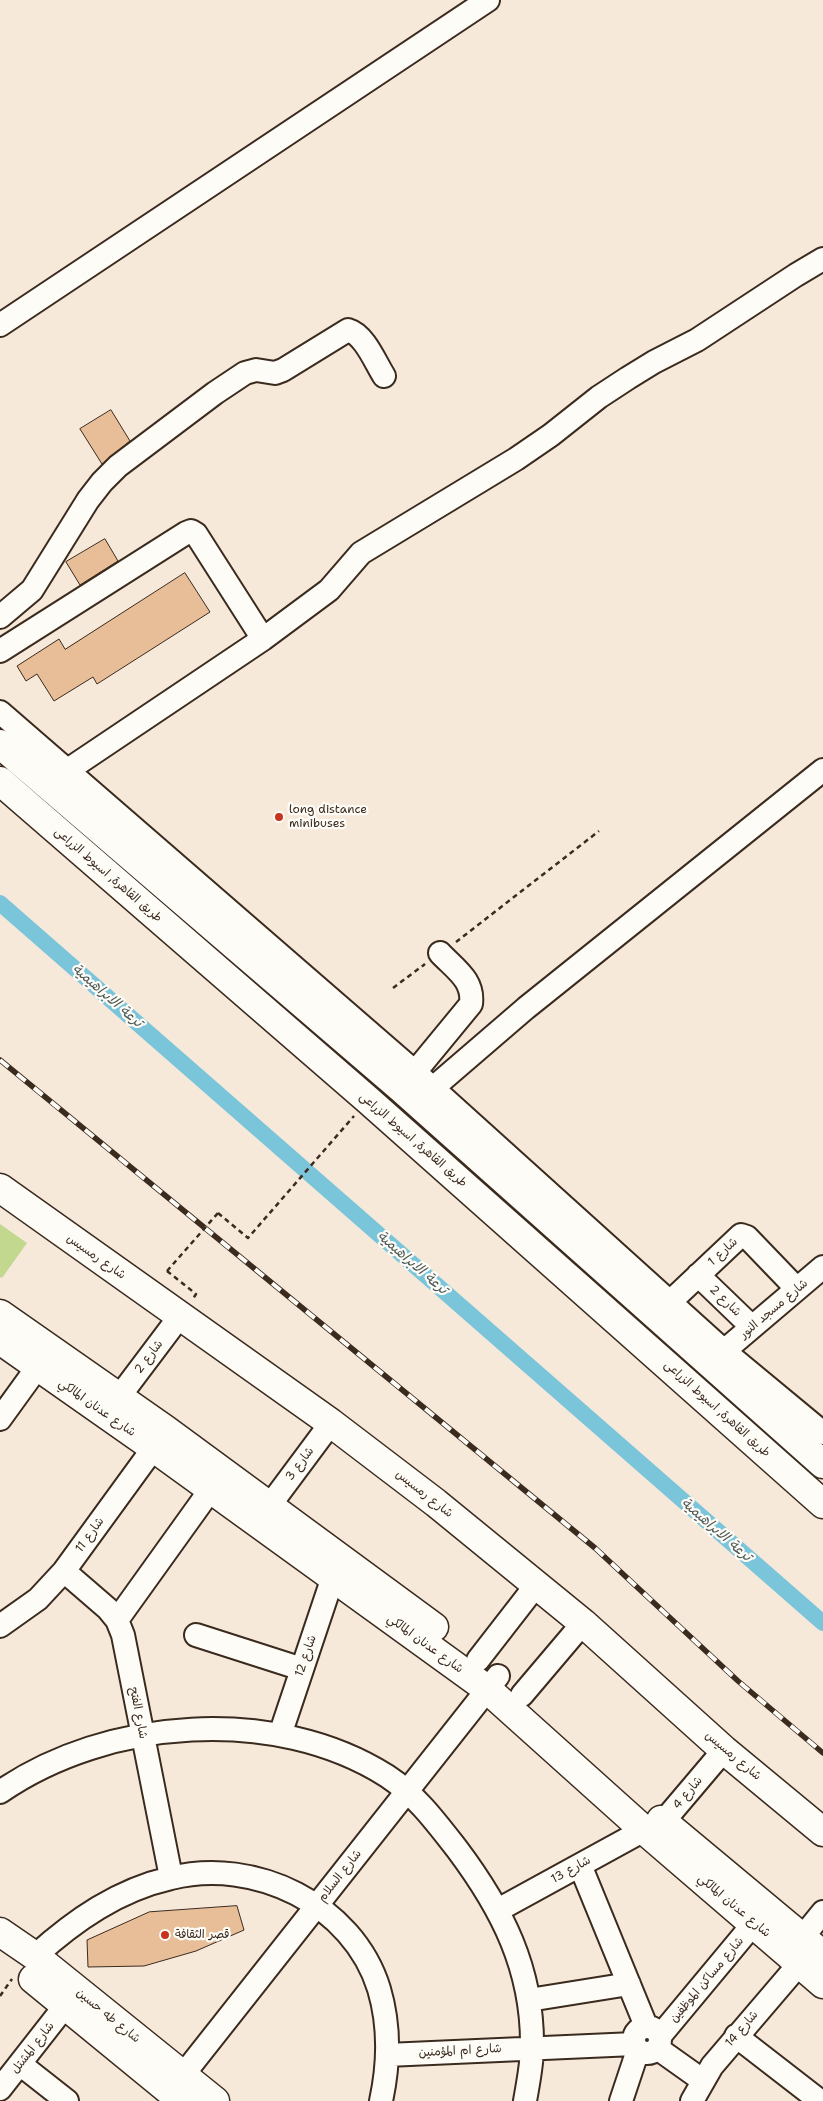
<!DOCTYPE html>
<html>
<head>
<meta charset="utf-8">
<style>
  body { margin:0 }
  canvas { display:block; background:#f6e9da }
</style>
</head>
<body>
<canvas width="823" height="2101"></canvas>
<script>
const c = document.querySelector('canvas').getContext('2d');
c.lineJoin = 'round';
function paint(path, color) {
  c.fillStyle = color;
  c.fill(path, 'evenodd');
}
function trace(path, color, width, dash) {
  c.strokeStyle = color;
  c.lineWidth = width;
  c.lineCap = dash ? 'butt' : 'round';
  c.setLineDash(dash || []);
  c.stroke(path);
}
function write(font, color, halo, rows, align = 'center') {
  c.font = font + ' "Shantell Sans","Playpen Sans Arabic",sans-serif';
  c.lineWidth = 4.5;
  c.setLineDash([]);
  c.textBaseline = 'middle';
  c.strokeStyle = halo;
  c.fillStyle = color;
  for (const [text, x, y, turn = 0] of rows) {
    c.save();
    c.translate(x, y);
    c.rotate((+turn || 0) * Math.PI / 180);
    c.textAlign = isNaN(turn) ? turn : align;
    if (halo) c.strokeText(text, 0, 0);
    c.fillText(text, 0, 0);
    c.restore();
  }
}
paint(new Path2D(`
  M0,1224L27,1243L2,1278L0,1277Z`), '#c1d88e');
trace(new Path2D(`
  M0,903L823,1623`), '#7bc5db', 16);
const building = new Path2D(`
  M111,410L130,441L102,464L80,429Z
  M105,539L118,561L80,585L66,562Z
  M185,573L210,612L97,684L93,677L54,701L37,674L26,681L17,666L59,639L65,649Z
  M237,1906L244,1930L196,1951L144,1966L88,1967L87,1940L149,1912Z`);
paint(building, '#e7be97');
trace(building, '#3b2a1e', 1);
const minor = new Path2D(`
  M0,325L488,0
  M0,617L32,590L88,500L102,482L118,466L215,393L245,373L256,370L275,373L283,370L348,330C365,335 375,362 384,376
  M0,651L186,533L191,531L196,534L263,639
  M0,712L415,1072L724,1351L823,1433
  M56,778L263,639L329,590L361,553L516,459L551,435L599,397L628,378L654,362L697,340L796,275L823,259
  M415,1072L471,1004C474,980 455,969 440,953
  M433,1088L526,1008L823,770
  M698,1275L752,1327
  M670,1302L741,1235L747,1237L797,1289
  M724,1351L823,1267
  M119,1397L180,1316
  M0,1419L47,1354
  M270,1505L331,1423
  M64,1571L108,1609L117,1620L123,1635L171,1877
  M117,1620L211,1489
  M0,1626L38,1599L64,1571L163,1435
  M196,1635L302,1669
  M478,1660L537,1584
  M522,1695L583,1623
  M280,1735L333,1577
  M0,1792C107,1718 275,1705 387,1776C416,1795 436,1822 457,1849C502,1909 533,1969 532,2047C532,2065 528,2083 525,2101
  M652,1835L724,1750
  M580,1865L646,2026
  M498,1910L644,1830
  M792,1950L823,1912
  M35,1956C75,1920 118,1890 171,1878C254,1857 353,1904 379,1989C390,2026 389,2064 381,2101
  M529,2000L629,1984
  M634 2040a13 13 0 1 1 26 0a13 13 0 1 1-26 0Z
  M660,2036L754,1923
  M736,2036L820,2101
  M657,2048L702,2080
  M387,2055L634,2044
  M20,2064L67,2101
  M183,2075L498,1676
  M0,2089L65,2006
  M621,2101L638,2050
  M692,2101L712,2066L800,1963`);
const major = new Path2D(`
  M0,1188L331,1423L436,1503L583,1623L724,1750L823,1832
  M0,1314L166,1430L434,1627
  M0,1340L154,1448L487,1689L644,1830L823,1984
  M661,1820L823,1955
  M0,1932L35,1956L215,2101
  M33,1979L182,2101`);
const highway = new Path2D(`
  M0,744L401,1088L823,1464
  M0,781L368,1100L823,1504`);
trace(minor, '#3b2a1e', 26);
trace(major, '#3b2a1e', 31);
trace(highway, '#3b2a1e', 31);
trace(new Path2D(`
  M456,942L599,831
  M393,988L425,964
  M218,1213L248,1238L354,1116
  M167,1271L196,1294L193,1299
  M0,1996L12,1979`), '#3b2a1e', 2.5, [5, 4]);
trace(minor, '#fdfcf7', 22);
trace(major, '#fdfcf7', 28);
trace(highway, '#fdfcf7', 28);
const rail = new Path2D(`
  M0,1060L595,1548L738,1681L823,1753`);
trace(rail, '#3b2a1e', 5.5);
trace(rail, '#fdfcf7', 4, [11]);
trace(new Path2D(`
  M167,1271L218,1213`), '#3b2a1e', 2.5, [5, 4]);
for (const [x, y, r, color] of [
  [279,817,5,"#c8321e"],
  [165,1935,5,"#c8321e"]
]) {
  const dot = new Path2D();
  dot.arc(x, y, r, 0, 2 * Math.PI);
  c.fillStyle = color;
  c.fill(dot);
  trace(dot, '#fdfcf7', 2);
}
write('12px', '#3b2a1e', '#fdfcf7', [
  ["long distance",289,810],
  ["minibuses",289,824],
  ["قصر الثقافة",175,1935]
], 'left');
write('12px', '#3b2a1e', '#fdfcf7', [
  ["طريق القاهرة, اسيوط الزراعى",108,875,41],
  ["طريق القاهرة, اسيوط الزراعى",413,1140,41],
  ["شارع 1",723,1252,-43],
  ["شارع رمسيس",96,1257,35],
  ["شارع 2",725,1301,44],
  ["شارع مسجد النور",774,1309,-40],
  ["شارع 2",149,1357,-53],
  ["شارع عدنان المالكي",97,1408,35],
  ["طريق القاهرة, اسيوط الزراعى",717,1409,42],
  ["شارع 3",300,1464,-53],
  ["شارع رمسيس",424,1494,38],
  ["شارع 11",90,1535,-54],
  ["شارع عدنان المالكي",425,1644,36],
  ["شارع 12",306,1656,-71],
  ["شارع الفتح",138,1713,79],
  ["شارع رمسيس",733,1756,40],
  ["شارع 4",688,1793,-50],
  ["شارع 13",571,1870,-29],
  ["شارع السلام",340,1876,-52],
  ["شارع عدنان المالكي",734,1906,40],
  ["شارع مساكن الموظفين",707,1980,-50],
  ["شارع طه حسين",108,2016,39],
  ["شارع 14",742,2029,-49],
  ["شارع المشتل",33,2048,-52],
  ["شارع ام المؤمنين",460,2051,-3]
]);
write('italic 14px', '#4e5857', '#fdfcf7', [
  ["ترعة الابراهيمية",107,996,41],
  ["ترعة الابراهيمية",412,1263,41],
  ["ترعة الابراهيمية",716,1530,41]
]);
</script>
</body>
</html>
